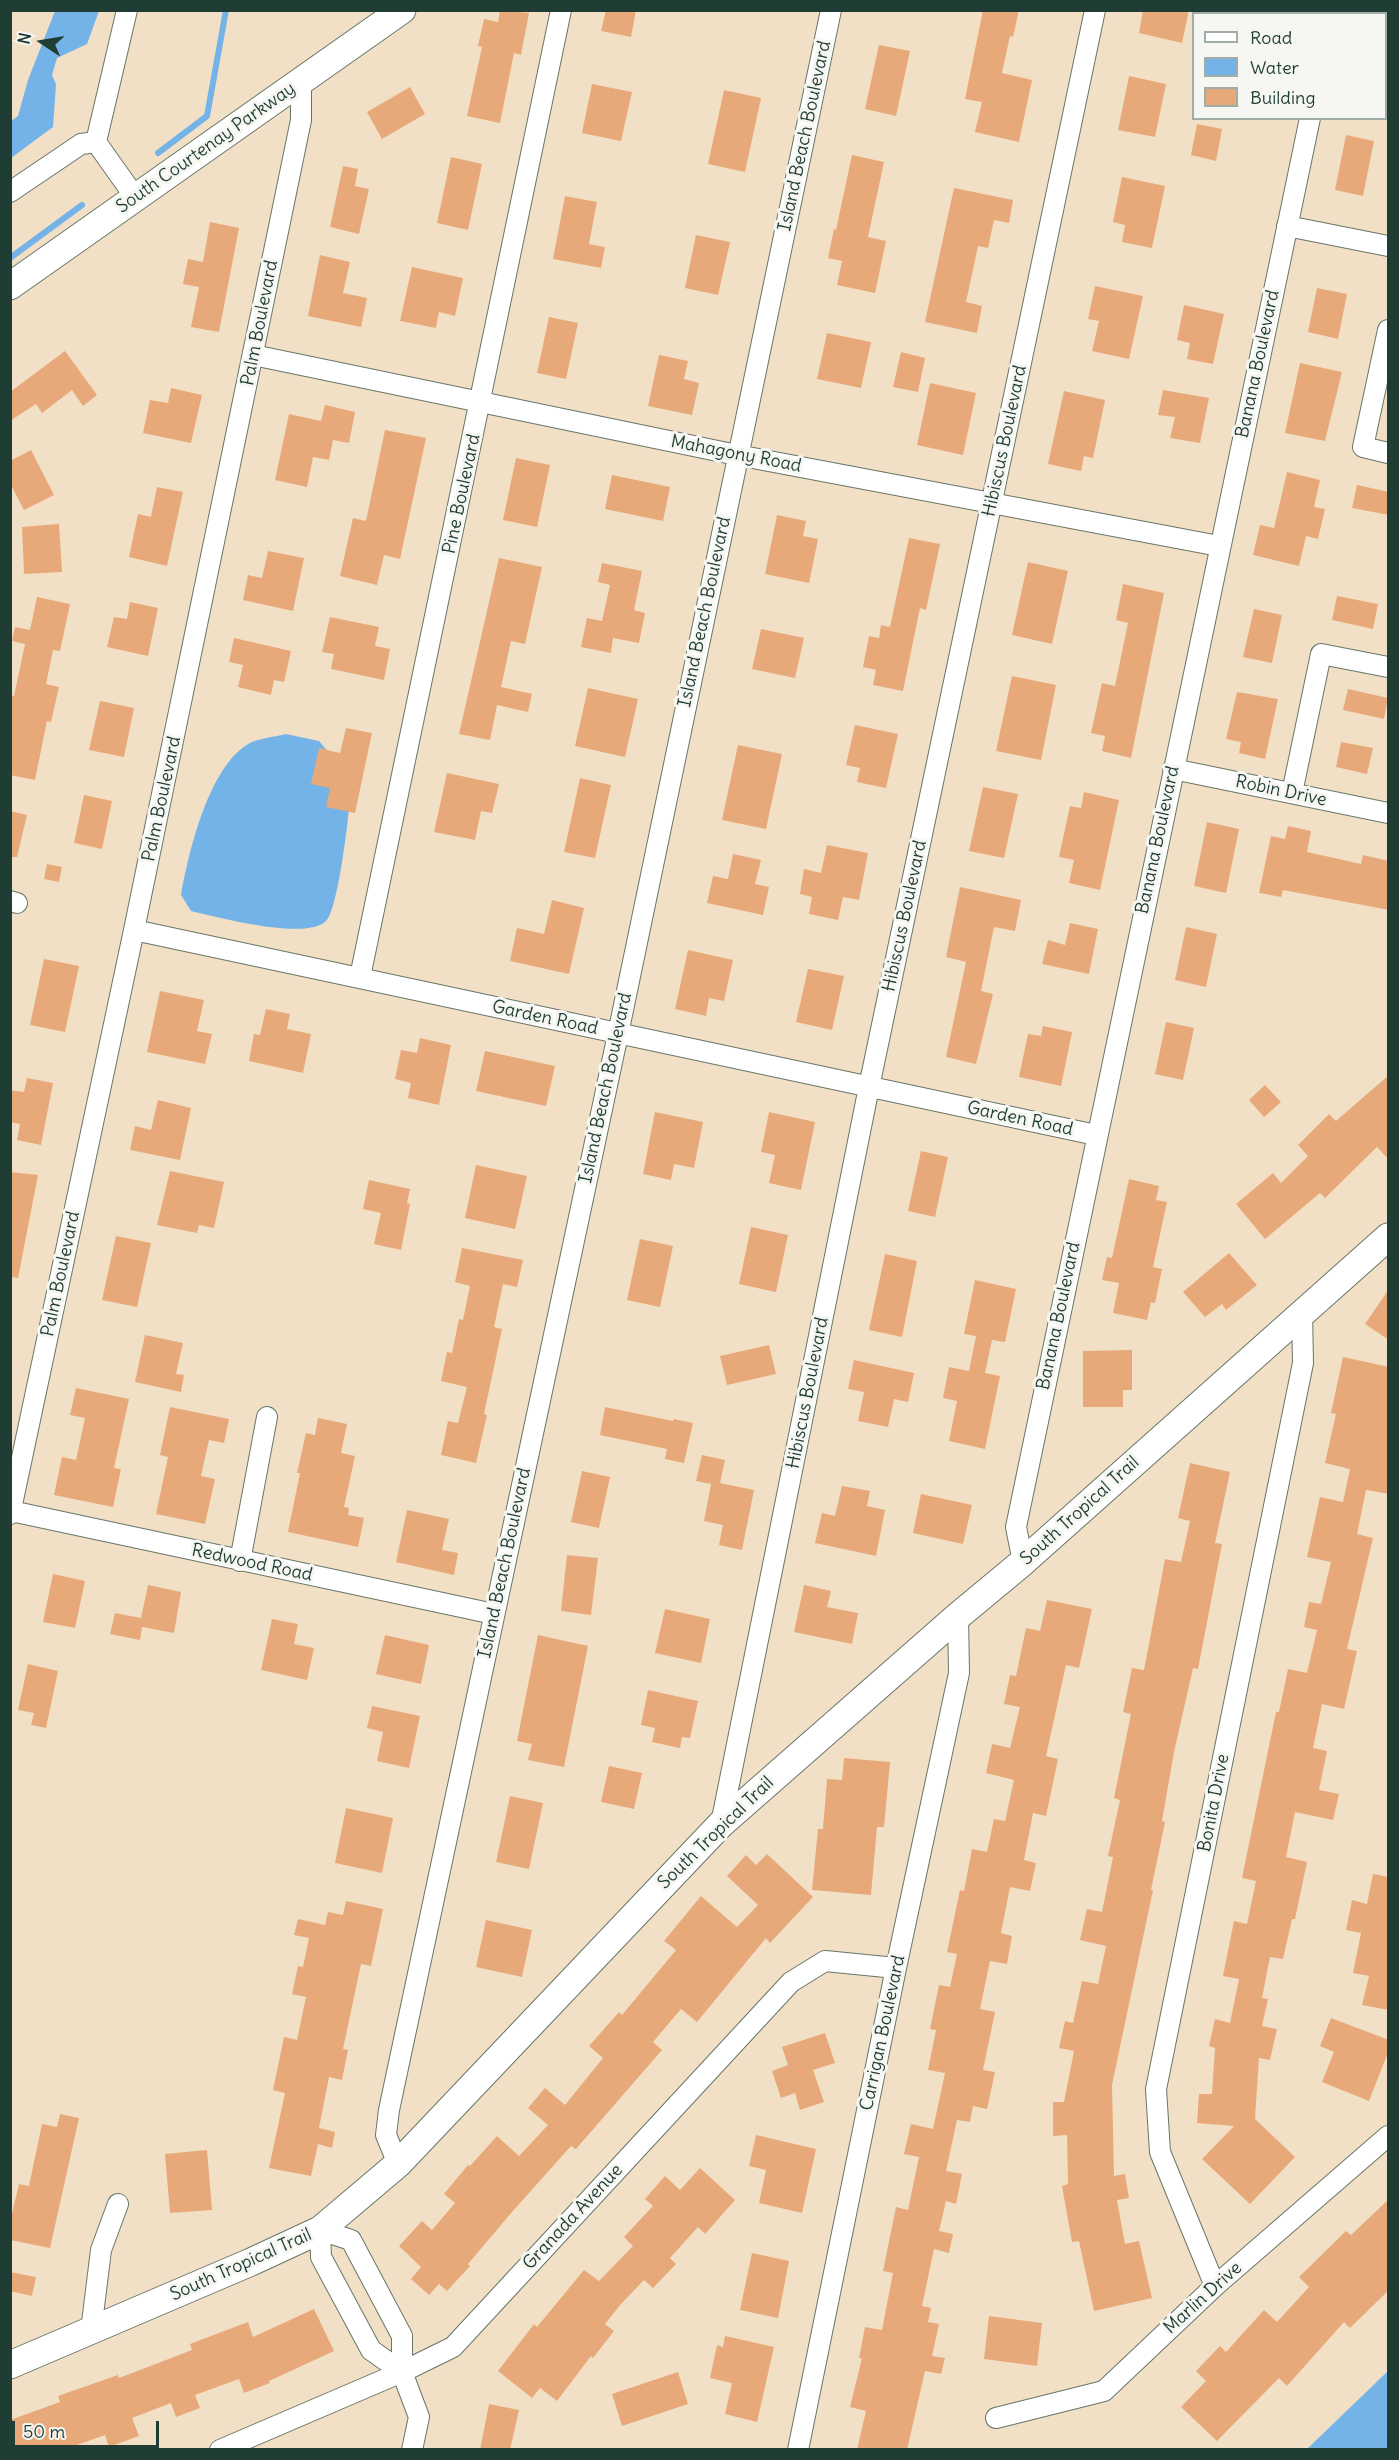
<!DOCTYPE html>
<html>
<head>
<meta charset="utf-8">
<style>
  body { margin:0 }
  #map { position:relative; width:1399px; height:2460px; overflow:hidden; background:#f2e0c6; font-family:Delius,sans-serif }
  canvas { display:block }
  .frame { position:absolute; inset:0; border:12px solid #1f3d34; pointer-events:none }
  .legend { position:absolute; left:1192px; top:12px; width:195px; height:108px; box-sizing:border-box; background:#f6f6f2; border:2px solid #a0aca6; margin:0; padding:8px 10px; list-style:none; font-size:18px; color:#1f3d34 }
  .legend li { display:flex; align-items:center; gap:12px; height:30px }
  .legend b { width:30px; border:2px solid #a0aca6 }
  .north { position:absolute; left:12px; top:12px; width:60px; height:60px; -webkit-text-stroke:4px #f6f6f2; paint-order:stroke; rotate:282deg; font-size:16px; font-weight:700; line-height:24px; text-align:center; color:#1f3d34 }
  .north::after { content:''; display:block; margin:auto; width:21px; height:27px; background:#1f3d34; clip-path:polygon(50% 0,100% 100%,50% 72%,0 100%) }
  .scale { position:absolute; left:12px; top:2421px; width:147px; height:27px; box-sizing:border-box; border:3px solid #1f3d34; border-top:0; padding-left:8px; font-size:18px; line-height:21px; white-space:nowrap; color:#1f3d34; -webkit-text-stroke:4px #f6f6f2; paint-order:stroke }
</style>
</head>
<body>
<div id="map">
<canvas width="1399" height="2460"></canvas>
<div class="frame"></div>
<ul class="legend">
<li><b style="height:8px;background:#fff"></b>Road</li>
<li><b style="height:16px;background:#74b3e7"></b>Water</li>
<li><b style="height:16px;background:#e8a97a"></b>Building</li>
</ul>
<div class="north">N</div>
<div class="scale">50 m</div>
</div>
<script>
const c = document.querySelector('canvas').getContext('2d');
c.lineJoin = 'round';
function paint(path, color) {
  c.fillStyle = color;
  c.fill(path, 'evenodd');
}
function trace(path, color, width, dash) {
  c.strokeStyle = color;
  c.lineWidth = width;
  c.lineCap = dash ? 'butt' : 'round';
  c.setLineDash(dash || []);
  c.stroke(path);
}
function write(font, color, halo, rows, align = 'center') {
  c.font = font + ' Delius,sans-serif';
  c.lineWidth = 6;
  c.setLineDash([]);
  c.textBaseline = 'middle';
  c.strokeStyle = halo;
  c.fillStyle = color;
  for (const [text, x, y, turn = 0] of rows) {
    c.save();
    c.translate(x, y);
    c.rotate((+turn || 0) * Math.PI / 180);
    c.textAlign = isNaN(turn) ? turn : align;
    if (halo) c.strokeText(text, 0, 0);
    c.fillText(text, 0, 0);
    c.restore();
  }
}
paint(new Path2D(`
  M55,11H99L87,44L57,58L52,75L56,84L53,127L11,158V121L18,116L28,80Z
  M286,734L319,741L349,776C349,790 350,804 348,818C346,836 337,911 326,921C306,941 217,917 191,911L181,895C189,851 209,765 250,743C260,738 275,737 286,734Z
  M1388,2371V2449H1307Z`), '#74b3e7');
trace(new Path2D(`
  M158,153L207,116L226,10
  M10,258L82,205`), '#74b3e7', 6);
paint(new Path2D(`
  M500,10L529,13L521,55L514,53L500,123L467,116L482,47L478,46L484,19L498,22Z
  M606,10H636L631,37L601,31Z
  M983,10H1019L1013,37L1010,36L1002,73L1032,80L1019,142L975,132L982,102L965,99Z
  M1143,10H1189L1182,43L1139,33Z
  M879,45L910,51L896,116L865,109Z
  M1129,76L1166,84L1155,137L1118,130Z
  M592,84L632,92L621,141L582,133Z
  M410,87L425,114L382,139L367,112Z
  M724,90L761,98L745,172L708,164Z
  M1197,124L1222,129L1216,161L1191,155Z
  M1346,135L1374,141L1363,196L1335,190Z
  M852,155L884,162L868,237L886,241L875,293L837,285L842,261L828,258L834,229L836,230Z
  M451,157L482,164L468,230L437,223Z
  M343,166L358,169L355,186L369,189L359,234L330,227Z
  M1122,177L1165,186L1152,248L1122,242L1125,225L1113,222Z
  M954,188L1013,200L1009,223L994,220L988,248L978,246L966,302L982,306L977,333L925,322Z
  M565,196L597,202L589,244L605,247L601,268L553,259Z
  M210,222L239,228L219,332L191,327L199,287L183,284L188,259L203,262Z
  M696,235L730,242L718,295L685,288Z
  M320,255L350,262L343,293L367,298L361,327L308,316Z
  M412,267L463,278L455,316L439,312L436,328L400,321Z
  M1095,286L1143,296L1129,359L1092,351L1099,321L1088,319Z
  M1317,288L1347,294L1338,339L1308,332Z
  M1184,305L1224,314L1213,364L1187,359L1190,343L1177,340Z
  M549,317L578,323L566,379L537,373Z
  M827,333L871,342L861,388L817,379Z
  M65,351L97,395L83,406L72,390L42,413L36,404L10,421V392Z
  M901,352L925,358L918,392L893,387Z
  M659,355L688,361L684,379L699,383L692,415L648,406Z
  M1300,363L1342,372L1325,441L1285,433Z
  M930,383L976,393L963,455L917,445Z
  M171,388L202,395L191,443L143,433L150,400L168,403Z
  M1163,390L1209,398L1200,443L1170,438L1175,417L1158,415Z
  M1064,391L1105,400L1093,458L1084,456L1081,471L1048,464Z
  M325,405L355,412L349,443L333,440L329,460L313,457L307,487L275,480L289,414L321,421Z
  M385,430L426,438L400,559L384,555L377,585L340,576L353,518L366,521Z
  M31,450L54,495L24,510L10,483V461Z
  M516,458L550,465L537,527L503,520Z
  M1287,472L1320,480L1314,507L1325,509L1318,539L1306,536L1299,566L1253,555L1260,525L1274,528Z
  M612,475L670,487L663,521L605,509Z
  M1357,485L1389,492V515L1352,508Z
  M157,487L183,492L167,566L129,557L138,514L151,517Z
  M777,515L806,521L803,536L818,539L809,583L765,574Z
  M59,524L62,572L24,574L22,527Z
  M909,538L940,544L926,610L920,608L903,691L873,685L876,670L863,667L869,636L879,638L881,625L890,627Z
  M268,551L304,558L293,611L243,600L248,575L262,578Z
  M499,558L542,567L525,644L511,641L501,687L532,694L528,712L497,705L490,740L459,734Z
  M1028,562L1068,571L1052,644L1012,635Z
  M602,563L642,571L634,610L645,613L639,643L613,638L611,653L581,647L587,618L602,621L610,585L598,582Z
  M1123,584L1164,593L1131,758L1102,751L1105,736L1091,733L1102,683L1115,686L1128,623L1116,620Z
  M1337,596L1378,604L1373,629L1332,620Z
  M37,597L70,604L60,651L53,650L46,684L59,687L51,722L47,721L35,780L10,775V695L14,696L25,644L12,641L15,627L30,630Z
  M130,602L158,608L148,656L107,647L114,617L127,619Z
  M1254,609L1282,615L1272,663L1243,657Z
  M330,617L379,627L375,646L390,649L384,680L331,669L334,654L322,652Z
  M761,629L804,638L795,678L752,669Z
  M234,638L291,651L284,682L274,680L271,695L238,687L243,665L229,662Z
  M1012,676L1056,685L1041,760L996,751Z
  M588,688L638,699L625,757L575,746Z
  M1348,689L1388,698L1384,719L1343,710Z
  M1237,692L1278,699L1265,759L1239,753L1241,742L1226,739Z
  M100,701L134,708L124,757L89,750Z
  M855,725L898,734L886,788L857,782L860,768L846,765Z
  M346,728L372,733L355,813L326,807L330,788L311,784L319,748L340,753Z
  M1341,742L1373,748L1367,774L1336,767Z
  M738,745L782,754L766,829L722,820Z
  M447,773L499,784L492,813L481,811L475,840L434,832Z
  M580,778L611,785L595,858L564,852Z
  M983,787L1018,794L1004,858L969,851Z
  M1084,792L1119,800L1100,890L1069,883L1074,860L1059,857L1070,806L1081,808Z
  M84,795L112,801L102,849L74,843Z
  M10,811L27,815L17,857H10Z
  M1207,822L1239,829L1226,893L1194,886Z
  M1288,826L1311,831L1307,852L1361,864L1363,855L1389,861V910L1283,890L1281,897L1259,893L1271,836L1285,839Z
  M827,845L868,853L859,900L843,897L838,920L809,914L812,897L800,894L804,869L821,873Z
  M733,854L761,860L755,884L769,887L763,915L707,903L713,876L728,879Z
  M47,864L62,867L59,882L44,879Z
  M960,887L1021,900L1015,931L994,927L981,991L993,994L976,1064L946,1057L966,962L946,957Z
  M552,900L584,908L569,974L510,961L517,928L544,934Z
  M1070,923L1098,929L1089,974L1042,964L1048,940L1065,945Z
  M1186,927L1217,934L1206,987L1175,980Z
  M688,950L733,960L724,1001L709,998L706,1016L675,1009Z
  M44,959L79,966L65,1032L30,1025Z
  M808,969L844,976L832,1030L796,1022Z
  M160,991L204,1000L197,1031L212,1034L205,1064L147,1052Z
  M266,1009L290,1014L287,1029L311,1034L303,1073L249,1061L254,1034L260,1035Z
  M1166,1022L1194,1028L1183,1080L1155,1074Z
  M1043,1026L1072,1032L1061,1086L1019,1077L1028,1034L1041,1036Z
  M420,1038L451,1045L439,1105L408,1098L411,1083L395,1079L401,1050L417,1053Z
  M485,1051L555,1066L546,1106L476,1091Z
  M1389,1075V1160L1377,1147L1325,1198L1320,1193L1265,1239L1236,1204L1273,1173L1281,1183L1308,1156L1298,1145L1329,1114L1336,1121Z
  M27,1078L53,1083L41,1145L17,1140L20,1124L10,1122V1090L24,1092Z
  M1265,1085L1281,1102L1264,1117L1249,1100Z
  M158,1100L191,1108L180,1160L130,1150L135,1126L151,1130Z
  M655,1112L703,1122L694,1168L674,1164L671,1180L643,1174Z
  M769,1112L815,1122L801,1190L769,1183L775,1155L761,1152Z
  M921,1151L948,1157L935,1217L908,1211Z
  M476,1165L527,1176L515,1229L465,1218Z
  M170,1171L224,1182L214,1228L199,1225L197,1233L157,1225Z
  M10,1172L38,1175L18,1278L10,1277Z
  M1129,1179L1159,1186L1156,1200L1167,1202L1153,1267L1162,1269L1155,1303L1151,1302L1147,1320L1113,1313L1119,1283L1102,1280L1107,1257L1112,1258Z
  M369,1180L410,1189L407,1203L410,1204L401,1250L374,1244L381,1213L363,1209Z
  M751,1227L788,1235L776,1292L739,1284Z
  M116,1236L151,1243L137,1307L102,1300Z
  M640,1239L673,1246L660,1307L627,1300Z
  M462,1248L523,1260L517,1287L503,1284L494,1327L502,1329L484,1414L487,1415L476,1463L441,1455L448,1421L458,1423L467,1387L441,1381L447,1352L452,1353L459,1319L463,1320L470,1286L455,1282Z
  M1229,1253L1257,1285L1226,1310L1222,1304L1205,1317L1183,1292Z
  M885,1254L917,1261L902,1337L869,1330Z
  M975,1280L1016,1289L1005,1342L992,1340L985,1373L1000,1376L985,1449L949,1441L957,1401L943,1398L949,1367L969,1371L976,1336L964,1334Z
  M1389,1289V1340L1365,1324Z
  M145,1335L183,1343L176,1374L184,1375L181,1392L135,1382Z
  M769,1345L776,1374L727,1385L720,1356Z
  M1132,1350V1390H1123V1407H1083V1351Z
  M1343,1357L1389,1367V1494L1366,1490L1357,1534L1373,1538L1347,1649L1357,1651L1344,1709L1322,1704L1313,1748L1327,1751L1319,1790L1339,1794L1333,1820L1295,1812L1286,1857L1307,1862L1295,1919H1292L1283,1959L1270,1957L1262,1998L1268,1999L1262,2026L1277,2029L1270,2060L1259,2058L1255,2119L1295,2157L1250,2204L1202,2159L1234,2126L1197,2123L1199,2094H1212L1215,2048L1209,2046L1215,2019L1230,2023L1239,1979L1223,1976L1234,1921L1247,1924L1256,1881L1242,1878L1276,1712H1279L1288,1669L1307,1673L1317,1630L1304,1627L1309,1602L1321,1604L1331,1562L1307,1557L1320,1497L1343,1502L1350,1469L1325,1463L1336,1414L1331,1413Z
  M854,1360L914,1373L908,1402L894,1399L888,1427L858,1421L864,1392L848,1389Z
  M76,1388L129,1399L114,1468L121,1469L113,1507L54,1495L62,1457L76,1460L85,1418L70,1415Z
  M170,1407L229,1419L224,1443L209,1440L201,1476L215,1479L205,1524L156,1514L168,1457L160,1455Z
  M605,1407L673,1421L674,1419L693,1423L684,1463L665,1459L667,1449L600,1435Z
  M318,1418L347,1424L341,1453L355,1456L344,1507L349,1508L348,1515L364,1518L358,1547L288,1532L300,1473H297L306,1433L315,1435Z
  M702,1455L725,1460L720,1483L754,1490L742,1550L719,1545L723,1525L704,1521L711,1484L696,1481Z
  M1190,1463L1230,1472L1215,1543L1222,1544L1198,1669L1193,1668L1174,1752L1162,1821L1165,1822L1151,1890H1153L1112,2085L1114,2176L1125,2174L1129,2198L1117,2200L1125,2244L1139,2241L1152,2298L1094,2311L1079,2241L1072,2242L1062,2186L1068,2184L1067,2135L1053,2136V2102H1064L1074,2051L1059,2048L1065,2021L1073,2023L1082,1981L1098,1984L1106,1946L1080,1940L1087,1909L1102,1912L1113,1857L1108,1856L1120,1800L1114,1798L1131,1714L1123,1712L1132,1668L1144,1670L1165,1559L1181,1562L1190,1521L1178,1518Z
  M582,1471L610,1477L599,1528L571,1522Z
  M842,1486L870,1491L867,1506L885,1510L876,1556L815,1543L822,1513L835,1516Z
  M921,1494L972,1505L963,1544L913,1533Z
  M407,1510L449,1519L442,1550L458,1553L454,1575L396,1562Z
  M567,1555L598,1558L591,1615L561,1611Z
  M53,1574L85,1581L75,1628L43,1622Z
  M148,1585L181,1592L174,1633L142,1627L140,1640L110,1634L115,1613L141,1618Z
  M804,1585L831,1591L827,1607L858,1613L852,1644L794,1632Z
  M1047,1600L1092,1609L1079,1668L1066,1665L1046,1756L1058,1759L1046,1816L1033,1813L1024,1860L1036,1863L1030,1891L1010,1887L1001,1933L1012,1936L1007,1964L990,1961L980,2009L995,2012L983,2070L995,2072L987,2109L973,2106L970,2122L957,2120L946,2171L962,2174L956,2204L946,2201L939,2231L953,2234L949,2253L934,2249L922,2306L931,2308L928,2322L939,2324L932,2356L945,2358L941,2374L925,2371L907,2450H857L866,2411L850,2407L862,2358H859L865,2327L882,2330L893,2273L883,2271L896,2207L908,2210L919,2157L904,2154L911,2124L933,2129L945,2073L928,2070L936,2030L930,2029L939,1985L950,1987L957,1954L947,1952L960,1890L964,1891L972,1849L987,1852L994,1819L1005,1821L1014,1780L986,1773L992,1744L1010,1748L1020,1707L1004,1704L1010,1675L1016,1676L1026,1628L1040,1631Z
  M665,1609L710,1619L701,1663L655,1653Z
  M272,1619L298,1624L294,1644L314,1648L307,1680L261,1670Z
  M385,1635L429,1645L421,1684L376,1674Z
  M538,1635L588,1646L564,1767L528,1760L532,1744L517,1741Z
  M28,1664L58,1671L46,1728L31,1725L34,1713L18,1710Z
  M648,1690L698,1701L690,1738L682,1737L680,1748L652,1742L655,1728L641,1725Z
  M372,1706L420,1716L409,1768L377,1761L383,1732L367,1728Z
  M844,1758L890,1762L884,1827H877L871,1895L812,1890L818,1829H823L827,1779L842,1780Z
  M609,1766L642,1773L634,1809L601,1802Z
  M510,1796L543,1803L529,1869L496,1862Z
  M346,1808L393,1818L382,1873L335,1863Z
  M767,1854L813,1897L770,1943L766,1938L697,2022L681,2009L653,2042L662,2050L576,2149L571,2146L512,2212L468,2264L470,2266L447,2291L439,2284L429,2295L411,2279L421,2267L399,2246L422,2221L432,2230L455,2203L444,2194L468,2165L470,2166L497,2136L519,2156L548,2125L528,2108L545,2088L565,2105L603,2058L589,2046L619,2012L622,2015L676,1950L664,1941L701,1896L737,1927L758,1905L727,1876L746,1855L756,1865Z
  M1373,1874L1389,1877V2010L1362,2005L1369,1976L1353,1973L1361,1933L1346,1930L1352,1900L1367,1904Z
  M346,1901L383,1909L371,1966L361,1964L343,2049L348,2050L342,2080L329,2077L319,2128L335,2132L332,2148L318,2144L311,2176L269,2168L285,2093L273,2090L284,2037L297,2040L306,1997L292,1994L298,1966L303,1967L309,1938L294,1935L298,1919L325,1925L328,1912L343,1915Z
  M486,1920L532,1930L522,1977L476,1967Z
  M1331,2018L1389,2040V2050L1369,2101L1322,2082L1334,2052L1320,2046Z
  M825,2033L835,2063L813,2070L824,2102L800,2110L795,2093L781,2098L772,2071L788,2065L782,2047Z
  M60,2114L79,2118L50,2248L10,2240V2222L19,2184L29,2186L42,2124L57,2127Z
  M756,2135L816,2149L802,2213L759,2203L766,2170L749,2166Z
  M207,2150L212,2210L170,2213L165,2154Z
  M700,2168L735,2200L705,2234L698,2227L670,2258L676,2264L653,2288L644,2280L621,2304L605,2324L614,2331L593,2358L591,2356L557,2401L540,2388L532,2398L498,2371L534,2324L537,2327L584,2270L599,2281L633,2246L624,2237L653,2206L645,2199L665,2176L680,2190Z
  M1389,2199V2290L1350,2328L1344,2322L1287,2386L1279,2378L1217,2441L1181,2407L1206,2381L1196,2371L1220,2346L1226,2352L1264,2310L1277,2322L1309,2287L1299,2277L1346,2231L1351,2235Z
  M752,2253L789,2261L778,2318L740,2310Z
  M10,2272L36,2277L32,2296L10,2291Z
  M314,2309L334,2351L269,2381L270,2383L244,2393L239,2379L195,2395L200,2408L176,2417L171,2403L132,2418L139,2436L109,2447L105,2435L63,2450H10V2420L60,2402L58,2396L118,2375L119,2378L192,2350L190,2344L248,2322L253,2337Z
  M989,2316L1042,2323L1037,2366L984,2359Z
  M725,2336L774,2347L757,2422L725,2414L732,2383L710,2378L717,2345L723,2347Z
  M678,2372L688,2404L622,2426L612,2394Z
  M489,2404L519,2410L510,2450H480Z`), '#e8a97a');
const street = new Path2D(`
  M127,10L96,142L135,197
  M1332,14L1333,10
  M10,192L81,144L96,142
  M1287,226L1388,246
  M1388,330L1363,447L1388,453
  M253,355L737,455L1219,546
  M1173,769L1388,813
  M1292,793L1321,654L1388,667
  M10,901L17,903
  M134,930L1096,1135
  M360,977L561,10
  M11,1511L494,1614
  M10,1514L134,930L301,120V81
  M240,1561L267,1417
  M1023,1562L1016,1527L1310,118
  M721,1824L869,1087L1095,10
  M398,2164L386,2135L389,2110L618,1034L831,10
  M1215,2286L1160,2152L1156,2089L1303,1363L1302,1312
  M91,2331L101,2250L118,2204
  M402,2372L371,2350L321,2257L320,2230L351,2240L402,2336V2372L419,2417L412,2450
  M996,2418L1104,2391L1215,2286L1388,2136
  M220,2450L402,2372L453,2347L791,1982L825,1961L896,1968
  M798,2450L896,1968L959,1673L958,1616`);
const secondary = new Path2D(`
  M10,286L402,10
  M10,2365L251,2262L320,2230L398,2164L721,1824L958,1616L1023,1562L1388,1237`);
trace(street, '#697667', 22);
trace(secondary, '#697667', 29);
trace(street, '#fff', 20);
trace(secondary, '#fff', 27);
write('18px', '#1f3d34', '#f6f6f2', [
  ["Island Beach Boulevard",805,136,-78],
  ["South Courtenay Parkway",206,148,-35],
  ["Palm Boulevard",260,323,-79],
  ["Banana Boulevard",1258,364,-78],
  ["Hibiscus Boulevard",1005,441,-78],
  ["Mahagony Road",736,454,11],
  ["Pine Boulevard",462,494,-78],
  ["Island Beach Boulevard",705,612,-78],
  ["Robin Drive",1281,791,12],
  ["Palm Boulevard",162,799,-78],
  ["Banana Boulevard",1158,840,-78],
  ["Hibiscus Boulevard",905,916,-78],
  ["Garden Road",545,1018,12],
  ["Island Beach Boulevard",606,1088,-78],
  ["Garden Road",1020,1119,12],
  ["Palm Boulevard",61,1274,-78],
  ["Banana Boulevard",1059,1316,-78],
  ["Hibiscus Boulevard",808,1393,-79],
  ["South Tropical Trail",1080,1511,-42],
  ["Redwood Road",252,1563,12],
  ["Island Beach Boulevard",505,1563,-78],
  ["Bonita Drive",1214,1803,-79],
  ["South Tropical Trail",716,1833,-44],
  ["Carrigan Boulevard",883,2033,-78],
  ["Granada Avenue",573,2217,-47],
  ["South Tropical Trail",241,2265,-24],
  ["Marlin Drive",1203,2298,-42]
]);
</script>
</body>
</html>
